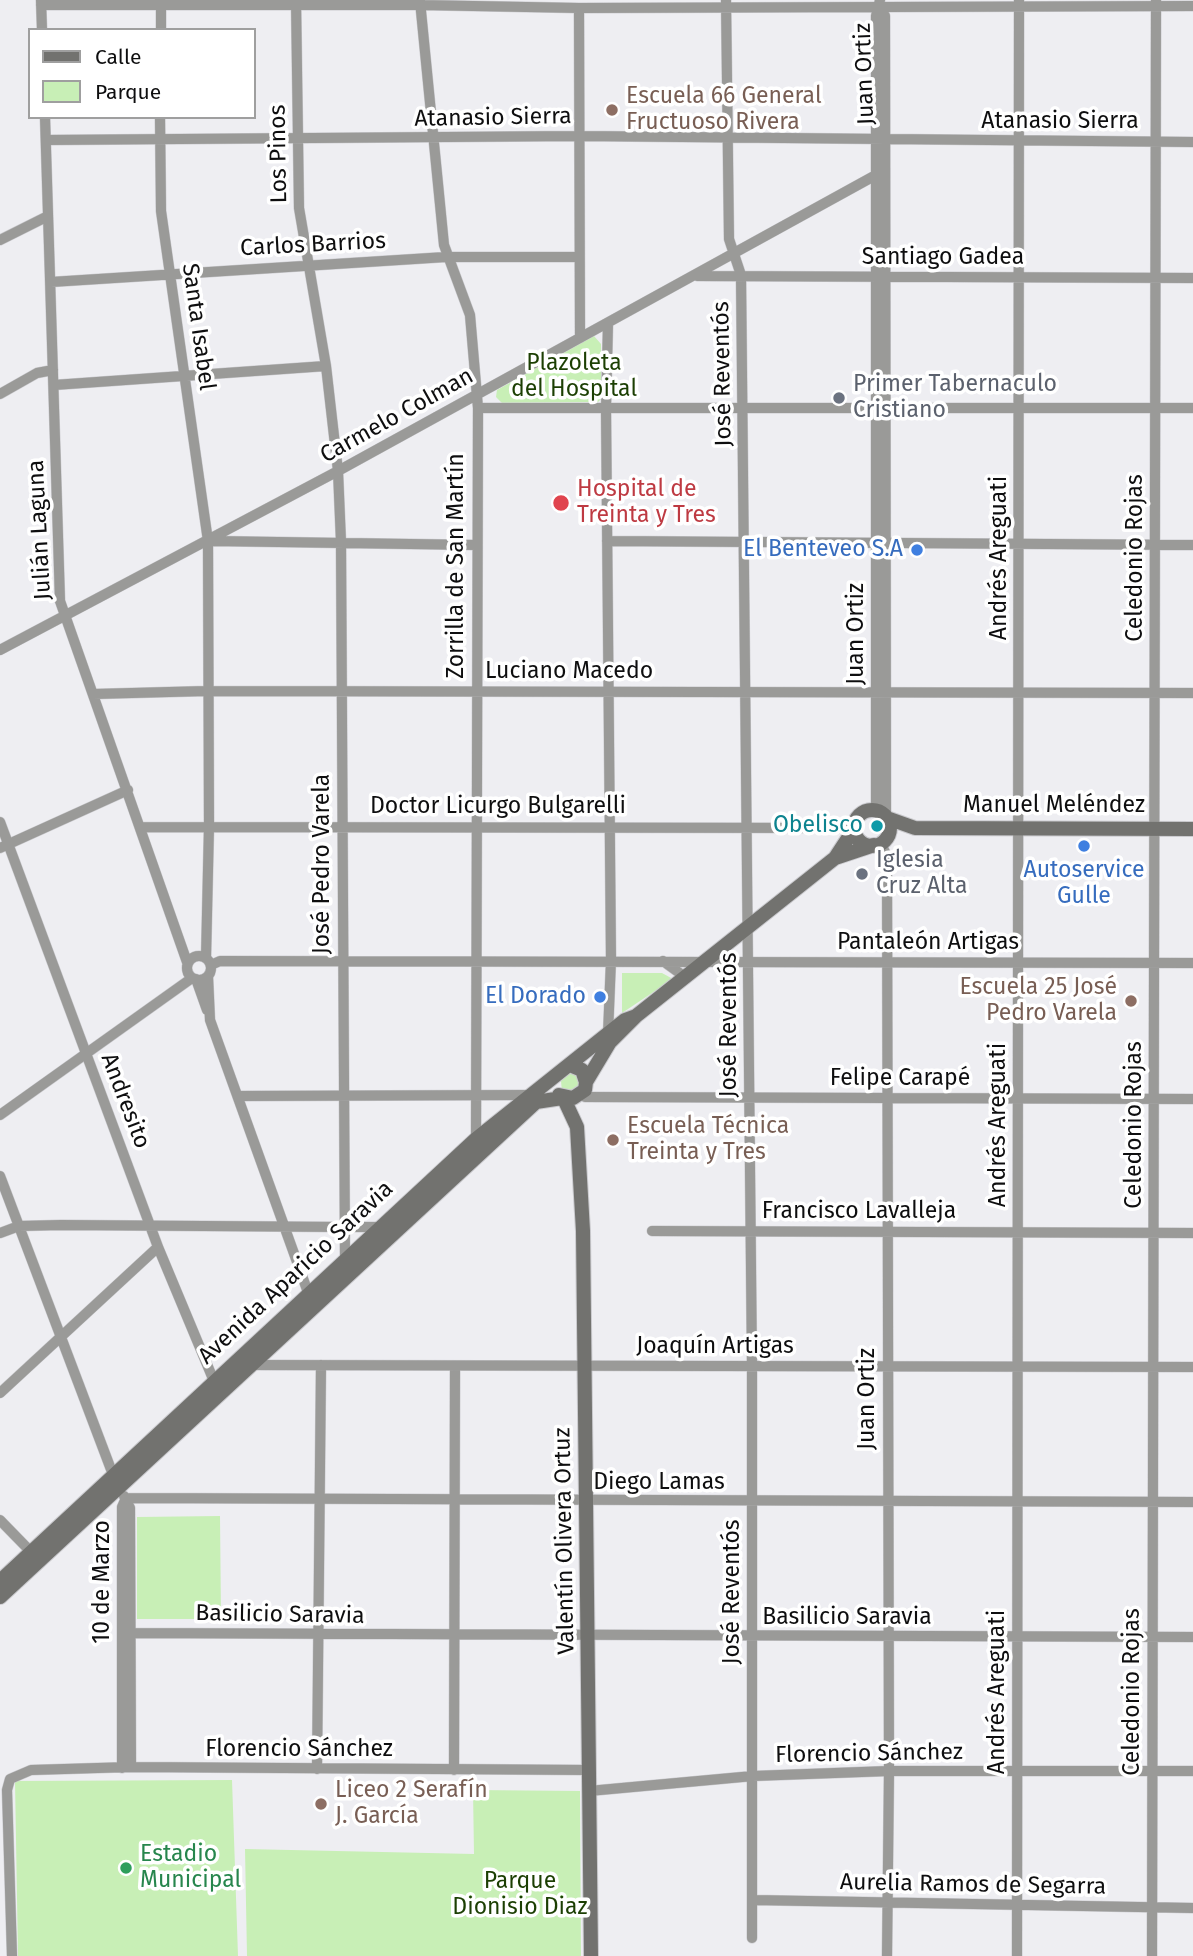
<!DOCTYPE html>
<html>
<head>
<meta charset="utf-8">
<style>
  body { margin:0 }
  #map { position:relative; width:1193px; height:1956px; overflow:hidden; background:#eeeef2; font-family:"Fira Sans",sans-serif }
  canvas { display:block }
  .legend { position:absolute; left:28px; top:28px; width:228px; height:91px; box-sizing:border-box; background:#fff; border:2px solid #9f9f9f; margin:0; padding:9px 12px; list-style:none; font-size:21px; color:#0e0e0f }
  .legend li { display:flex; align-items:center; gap:14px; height:35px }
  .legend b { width:35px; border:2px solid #9f9f9f }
</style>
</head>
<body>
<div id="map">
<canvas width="1193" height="1956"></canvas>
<ul class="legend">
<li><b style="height:9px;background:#72726f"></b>Calle</li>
<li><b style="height:19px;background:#c8efb6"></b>Parque</li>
</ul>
</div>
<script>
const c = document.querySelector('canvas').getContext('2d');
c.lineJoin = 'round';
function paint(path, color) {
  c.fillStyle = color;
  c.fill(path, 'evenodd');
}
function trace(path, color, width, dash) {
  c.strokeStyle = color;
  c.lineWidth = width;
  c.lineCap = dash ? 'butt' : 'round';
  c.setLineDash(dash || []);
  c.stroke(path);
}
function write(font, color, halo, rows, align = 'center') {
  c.font = font + ' "Fira Sans",sans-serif';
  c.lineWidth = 7;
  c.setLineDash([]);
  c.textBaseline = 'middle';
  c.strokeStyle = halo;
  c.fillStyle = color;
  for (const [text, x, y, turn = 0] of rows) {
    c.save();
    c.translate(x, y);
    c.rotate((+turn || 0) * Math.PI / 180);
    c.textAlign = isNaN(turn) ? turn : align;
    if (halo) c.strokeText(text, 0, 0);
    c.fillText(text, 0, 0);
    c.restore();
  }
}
paint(new Path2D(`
  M594,336L601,344V399L598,402L502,403L496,397L497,390Z
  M622,973H662L673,979L622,1013Z
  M569,1072L581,1076L578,1090L562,1092L561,1081Z
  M220,1516L221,1619H137V1517Z
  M232,1780L238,1956H18L15,1781Z
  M473,1790L580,1791L581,1956H247L245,1849L474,1854Z`), '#c8efb6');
const street = new Path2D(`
  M41,0L42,30
  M296,0L299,208L326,366L338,471L341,542L345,1257
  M726,0L729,239L741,275L752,1366V1938
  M420,1L444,245L470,315L478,408L476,1139
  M41,5H420L579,8L1193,6
  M579,8L580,338
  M880,8L885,16L886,817
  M161,30V0
  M45,117L60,601L187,962
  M160,117L161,211L208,541L209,826L206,958
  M46,140L579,136L1193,142
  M0,240L48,216
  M697,276L1193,278
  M51,282L446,257H579
  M54,385L326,366
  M0,394L37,373L53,370
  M478,408H1193
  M212,541L476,545
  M607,541L1193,545
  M0,650L338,471L885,170
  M94,694L207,691L1193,693
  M876,811V16L880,0
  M0,822L158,1247L216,1386
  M142,827L854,828
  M881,843L887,857L889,1771L887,1956
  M0,848L128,790
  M187 968a12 12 0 1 1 24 0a12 12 0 1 1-24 0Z
  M663,961L685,977
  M211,965L220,961L1193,963
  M208,976L210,1020L310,1298
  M196,979L207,1010
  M608,1034L611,960L606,409L608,323
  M238,1096L530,1095
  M585,1097L1193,1099
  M0,1115L192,978
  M0,1176L115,1480
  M652,1231L1193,1233
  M0,1233L19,1226L61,1225L345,1227H378L382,1231
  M249,1365L1193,1367
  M0,1393L158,1247
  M124,1496L130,1508L131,1767
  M126,1498L1193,1502
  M0,1520L34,1555
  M122,1633L1193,1637
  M122,1768V1507L126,1498
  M317,1769L321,1365
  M454,1770L455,1366
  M589,1791L753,1776L889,1771H1193
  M753,1900L1193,1908
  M12,1956L7,1790L10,1779L31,1770L131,1767L589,1770
  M1017,1956L1019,0
  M1152,1956L1156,0`);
const secondary = new Path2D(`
  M854 828a18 18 0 1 1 36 0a18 18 0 1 1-36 0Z
  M887,818L915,828L1193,829
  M835,858L874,845
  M586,1082L610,1042L636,1016L835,858L854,829
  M559,1095L573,1098L585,1090L586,1082L582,1070L570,1065
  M564,1099L577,1127L583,1231L591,1956
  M0,1581L476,1139L625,1020L636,1016
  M0,1597L536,1102L562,1098`);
trace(street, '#cacace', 11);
trace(secondary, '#cacace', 16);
trace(street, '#9a9a98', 10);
trace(secondary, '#72726f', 14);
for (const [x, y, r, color] of [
  [612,110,7,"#8d6e63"],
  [839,398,7,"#6b7280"],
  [561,503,9,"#e0444e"],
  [917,550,7,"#3f7fe0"],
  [877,826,7,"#0f9aa8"],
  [1084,846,7,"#3f7fe0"],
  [862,874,7,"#6b7280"],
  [600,997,7,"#3f7fe0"],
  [1131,1001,7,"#8d6e63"],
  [613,1140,7,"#8d6e63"],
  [321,1804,7,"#8d6e63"],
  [126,1868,7,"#2e9e5b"]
]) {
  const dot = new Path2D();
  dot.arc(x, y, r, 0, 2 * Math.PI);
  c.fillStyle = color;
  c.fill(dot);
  trace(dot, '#fff', 2.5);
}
write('23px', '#0e0e0f', '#fff', [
  ["Juan Ortiz",865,74,-92],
  ["Atanasio Sierra",493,118,-1],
  ["Atanasio Sierra",1060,122],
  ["Los Pinos",279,154,-91],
  ["Carlos Barrios",313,245,-3],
  ["Santiago Gadea",943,258],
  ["Santa Isabel",198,327,82],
  ["José Reventós",723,374,-91],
  ["Carmelo Colman",397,416,-29],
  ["Julián Laguna",40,530,-93],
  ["Andrés Areguati",1000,558,-90],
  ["Celedonio Rojas",1136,558,-90],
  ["Zorrilla de San Martín",457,566,-90],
  ["Juan Ortiz",857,634,-90],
  ["Luciano Macedo",569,672],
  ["Manuel Meléndez",1054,806],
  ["Doctor Licurgo Bulgarelli",498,807],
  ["José Pedro Varela",323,864,-90],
  ["Pantaleón Artigas",928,943],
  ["José Reventós",730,1025,-90],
  ["Felipe Carapé",900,1079],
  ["Andresito",125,1101,69],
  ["Andrés Areguati",999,1125,-90],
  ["Celedonio Rojas",1135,1125,-90],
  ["Francisco Lavalleja",859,1212],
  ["Avenida Aparicio Saravia",296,1273,-43],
  ["Joaquín Artigas",715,1347],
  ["Juan Ortiz",868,1399,-90],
  ["Diego Lamas",659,1483],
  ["Valentín Olivera Ortuz",565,1541,-91],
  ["10 de Marzo",103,1582,-90],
  ["José Reventós",733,1592,-90],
  ["Basilicio Saravia",280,1615,1],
  ["Basilicio Saravia",847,1618],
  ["Andrés Areguati",998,1692,-90],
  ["Celedonio Rojas",1133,1692,-90],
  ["Florencio Sánchez",299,1750],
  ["Florencio Sánchez",869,1754,-1],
  ["Aurelia Ramos de Segarra",973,1885,1]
]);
write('23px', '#785e54', '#fff', [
  ["Escuela 66 General",626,97],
  ["Fructuoso Rivera",626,123],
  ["Escuela 25 José",1117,988,"right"],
  ["Pedro Varela",1117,1014,"right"],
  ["Escuela Técnica",627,1127],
  ["Treinta y Tres",627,1153],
  ["Liceo 2 Serafín",335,1791],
  ["J. García",335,1817]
], 'left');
write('23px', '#1c3f03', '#fff', [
  ["Plazoleta",574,364],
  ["del Hospital",574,390],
  ["Parque",520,1882],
  ["Dionisio Diaz",520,1908]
]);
write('23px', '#5b616d', '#fff', [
  ["Primer Tabernaculo",853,385],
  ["Cristiano",853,411],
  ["Iglesia",876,861],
  ["Cruz Alta",876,887]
], 'left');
write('23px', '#be3a42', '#fff', [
  ["Hospital de",577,490],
  ["Treinta y Tres",577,516]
], 'left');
write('23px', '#366cbe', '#fff', [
  ["El Benteveo S.A",903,550],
  ["Autoservice",1084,871,"center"],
  ["Gulle",1084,897,"center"],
  ["El Dorado",586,997]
], 'right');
write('23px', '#0d838f', '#fff', [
  ["Obelisco",863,826]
], 'right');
write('23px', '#27864d', '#fff', [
  ["Estadio",140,1855],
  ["Municipal",140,1881]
], 'left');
</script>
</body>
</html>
